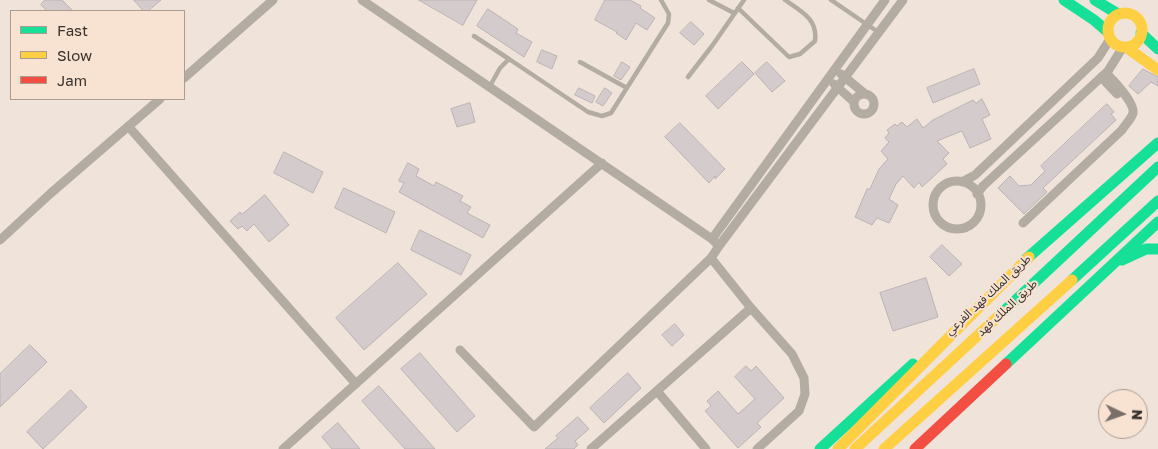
<!DOCTYPE html>
<html>
<head>
<meta charset="utf-8">
<style>
  body { margin:0 }
  #map { position:relative; width:1158px; height:449px; overflow:hidden; background:#f0e3da; font-family:"Golos Text",sans-serif }
  canvas { display:block }
  .legend { position:absolute; left:10px; top:10px; width:175px; height:90px; box-sizing:border-box; background:#f8e2d2; border:1px solid #ac9c90; margin:0; padding:6px 9px; list-style:none; font-size:15px; color:#3a322c }
  .legend li { display:flex; align-items:center; gap:10px; height:25px }
  .legend b { width:25px; border:1px solid #ac9c90 }
  .north { position:absolute; left:1098px; top:389px; width:50px; height:50px; box-sizing:border-box; background:#f8e2d2; border:1px solid #ac9c90; border-radius:50%; rotate:93deg; font-size:14px; font-weight:700; line-height:20px; text-align:center; color:#3a322c }
  .north::after { content:''; display:block; margin:auto; width:18px; height:22px; background:#7a7069; clip-path:polygon(50% 0,100% 100%,50% 72%,0 100%) }
</style>
</head>
<body>
<div id="map">
<canvas width="1158" height="449"></canvas>
<ul class="legend">
<li><b style="height:6px;background:#16e098"></b>Fast</li>
<li><b style="height:6px;background:#ffcf43"></b>Slow</li>
<li><b style="height:6px;background:#f24e42"></b>Jam</li>
</ul>
<div class="north">N</div>
</div>
<script>
const c = document.querySelector('canvas').getContext('2d');
c.lineJoin = 'round';
function paint(path, color) {
  c.fillStyle = color;
  c.fill(path, 'evenodd');
}
function trace(path, color, width, dash) {
  c.strokeStyle = color;
  c.lineWidth = width;
  c.lineCap = dash ? 'butt' : 'round';
  c.setLineDash(dash || []);
  c.stroke(path);
}
function write(font, color, halo, rows, align = 'center') {
  c.font = font + ' "Golos Text","Noto Sans Arabic",sans-serif';
  c.lineWidth = 4;
  c.setLineDash([]);
  c.textBaseline = 'middle';
  c.strokeStyle = halo;
  c.fillStyle = color;
  for (const [text, x, y, turn = 0] of rows) {
    c.save();
    c.translate(x, y);
    c.rotate((+turn || 0) * Math.PI / 180);
    c.textAlign = isNaN(turn) ? turn : align;
    if (halo) c.strokeText(text, 0, 0);
    c.fillText(text, 0, 0);
    c.restore();
  }
}
const building = new Path2D(`
  M45,0H62L73,11H47L41,5Z
  M134,0H161L148,11H144Z
  M419,0H477L463,25Z
  M605,0H630L641,6L640,8L655,18L647,30L636,23L626,40L616,33L617,32L595,20Z
  M488,9L518,29L516,33L532,42L524,57L477,26Z
  M691,22L704,34L694,45L680,33Z
  M542,50L557,56L552,69L537,62Z
  M622,62L630,67L621,80L614,76Z
  M742,62L754,74L718,109L706,96Z
  M767,62L785,81L772,92L755,73Z
  M974,69L980,84L933,103L927,88Z
  M1143,69L1158,77V86L1151,82L1138,94L1129,86Z
  M579,88L595,96L592,103L575,95Z
  M605,88L612,93L603,106L596,102Z
  M982,99L990,115L982,119L991,139L970,148L962,131L937,141L949,153L943,159L947,164L922,187L919,182L914,188L903,176L896,184L889,199L898,205L889,223L877,218L872,225L855,217L867,189H870L879,169L888,159L881,151L889,142L885,138L889,133L887,130L895,124L897,126L902,122L907,127L917,119L923,128L933,120L973,100L976,103Z
  M470,103L475,122L457,127L451,109Z
  M1107,104L1114,112L1111,114L1116,120L1043,188L1047,192L1024,214L998,188L1010,176L1019,186L1031,185L1045,171L1041,166Z
  M680,123L725,169L715,179V176L709,183L665,137Z
  M284,152L323,172L313,193L274,173Z
  M408,163L419,169L416,176L434,186L436,182L463,196L460,201L471,207L467,213L490,225L483,238L399,192L404,183L399,181Z
  M344,188L395,212L386,233L335,208Z
  M265,195L289,225L269,242L254,224L247,231L242,226L238,229L230,221L240,212L242,214Z
  M420,230L471,255L461,275L411,250Z
  M942,245L962,264L949,276L930,257Z
  M398,263L427,294L364,350L336,318Z
  M926,278L938,317L893,331L880,293Z
  M675,324L684,335L672,346L662,335Z
  M30,345L47,362L0,407V374Z
  M420,353L475,416L457,432L401,369Z
  M746,366L751,371L756,366L784,398L757,423L761,427L738,448L705,411L711,406L707,401L718,391L738,414L755,399L735,377Z
  M628,373L641,388L604,423L590,408Z
  M379,386L435,449H405L362,401Z
  M71,390L87,407L43,449L27,432Z
  M578,417L589,429L575,441L578,445L574,449H545L558,438L556,436Z
  M338,423L360,449H332L322,437Z`);
paint(building, '#d4cccc');
trace(building, '#bbb3b3', 1);
trace(new Path2D(`
  M709,0L734,13
  M831,0L878,32
  M738,8L789,57L800,54L815,41C818,19 801,11 785,0
  M474,36L509,59
  M580,62L627,88
  M688,77L712,46L744,0
  M490,86L500,68L509,59L588,112L602,116L611,113L668,23L669,14L661,0`), '#b3aca3', 4.5);
trace(new Path2D(`
  M362,0L712,239L719,246L711,258L751,308L792,354L804,378L805,394L799,411L757,449
  M841,74L864,93
  M1101,77L1117,94
  M184,78L273,0
  M834,84L854,102
  M854 104a10 10 0 1 1 20 0a10 10 0 1 1-20 0Z
  M128,126L356,384
  M933 205a24 24 0 1 1 48 0a24 24 0 1 1-48 0Z
  M962,182L975,175L1098,58L1110,39
  M977,194L983,186L1108,71L1123,47
  M1023,223L1122,130C1125,125 1132,118 1133,113C1135,103 1113,80 1106,73
  M712,239L885,0
  M0,240L51,193L160,99
  M719,246L903,0
  M460,350L534,427L711,258
  M657,391L706,449
  M283,449L602,163
  M591,449L751,308`), '#b3aca3', 9);
trace(new Path2D(`
  M1064,0L1094,20L1108,32
  M1095,0L1118,14
  M1141,33L1158,49
  M1122,260L1146,249H1158
  M1024,261L1158,143
  M1072,280L1158,201
  M1003,312L1158,167
  M1006,364L1158,222
  M820,449L913,364`), '#16e098', 11);
trace(new Path2D(`
  M1108 30a17 17 0 1 1 34 0a17 17 0 1 1-34 0Z
  M1126,47L1158,70
  M838,449L1029,257
  M855,449L1003,312
  M884,449L1072,280`), '#ffcf43', 11);
trace(new Path2D(`
  M915,449L1006,364`), '#f24e42', 11);
write('12px', '#3a322c', '#f8e2d2', [
  ["طريق الملك فهد الفرعي",988,295,-43],
  ["طريق الملك فهد",1007,308,-43]
]);
</script>
</body>
</html>
